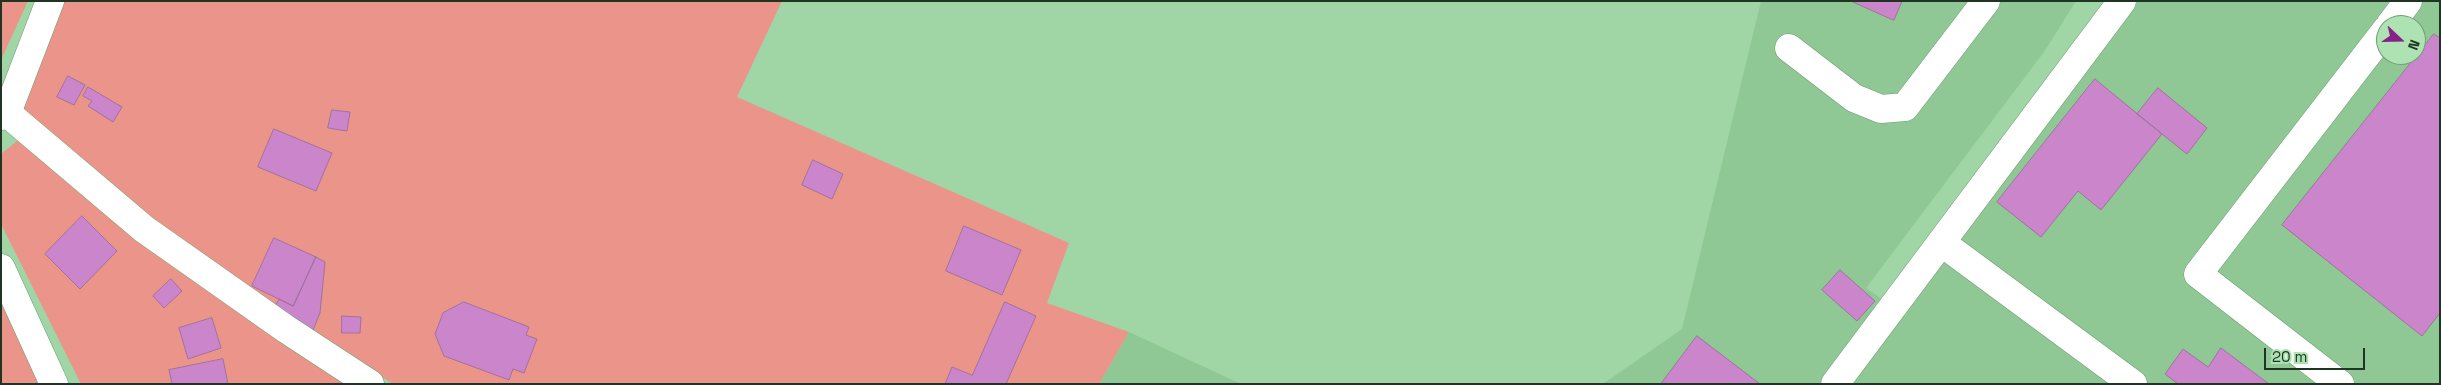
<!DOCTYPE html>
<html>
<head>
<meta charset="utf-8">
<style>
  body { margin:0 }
  #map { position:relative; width:2441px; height:385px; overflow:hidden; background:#a0d5a6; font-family:"Space Grotesk",sans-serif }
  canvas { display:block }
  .frame { position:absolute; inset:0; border:2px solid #1f3422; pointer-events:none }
  .north { position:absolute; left:2376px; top:15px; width:50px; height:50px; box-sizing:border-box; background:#ade2b2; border:1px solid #749c78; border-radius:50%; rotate:111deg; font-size:14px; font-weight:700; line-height:20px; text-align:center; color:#1f3422 }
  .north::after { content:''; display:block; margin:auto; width:18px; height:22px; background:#872088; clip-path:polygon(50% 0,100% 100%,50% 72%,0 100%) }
  .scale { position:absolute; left:2264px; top:348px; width:101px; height:22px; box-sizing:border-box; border:2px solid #1f3422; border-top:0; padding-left:6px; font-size:15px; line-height:18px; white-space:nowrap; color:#1f3422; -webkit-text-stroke:4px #ade2b2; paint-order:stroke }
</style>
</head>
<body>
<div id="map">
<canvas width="2441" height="385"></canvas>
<div class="frame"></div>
<div class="north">N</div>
<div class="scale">20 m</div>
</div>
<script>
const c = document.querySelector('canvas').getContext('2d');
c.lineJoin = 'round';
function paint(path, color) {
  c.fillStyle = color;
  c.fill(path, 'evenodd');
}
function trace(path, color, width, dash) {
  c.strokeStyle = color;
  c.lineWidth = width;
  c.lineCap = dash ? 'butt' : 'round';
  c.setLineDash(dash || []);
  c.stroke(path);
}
paint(new Path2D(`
  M1761,1H2076L2044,52L1866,288L1905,315L2138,1H2440V384H1603L1682,329ZM2386,25H2416V55H2386Z
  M1129,332L1241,384H1099Z`), '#8fc895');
paint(new Path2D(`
  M1,1H28L1,60Z
  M61,1H782L737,97L1069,243L1047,303L1129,332L1099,384H393L174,243L20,111Z
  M17,141L310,357L350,384H81L1,224V154Z
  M1,283L47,384H1Z`), '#eb958a');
const building = new Path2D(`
  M1851,1H1902L1894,20Z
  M2434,34L2440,38V313L2422,336L2282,225Z
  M68,76L85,85L74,105L57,97Z
  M2095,79L2162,134L2101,210L2078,191L2041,237L1997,202Z
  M88,87L122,107L113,122L88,106L92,101L83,96Z
  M2158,88L2207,128L2187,154L2137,114Z
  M332,110L350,112L347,131L328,128Z
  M274,129L332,153L316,191L258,167Z
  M813,160L843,174L832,199L802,185Z
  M82,216L117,251L80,289L45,254Z
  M964,226L1021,250L1002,295L946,271Z
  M274,238L316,257L293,306L252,286Z
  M316,257L325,262L320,313L313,330L274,308L279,299L293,306Z
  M1840,270L1875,301L1857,321L1822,290Z
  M171,279L182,291L164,308L153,296Z
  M464,302L529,327L526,335L537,339L524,373L513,369L509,380L444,356L435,334L443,313Z
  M1005,302L1036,316L1006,384H945L952,367L972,375Z
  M342,316L361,317L360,333H342Z
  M212,318L221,348L188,359L179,328Z
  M1697,336L1760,384H1661Z
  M2221,348L2269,384H2178L2165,374L2183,349L2208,367Z
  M223,359L228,384H172L169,370Z`);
paint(building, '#cb85ca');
trace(building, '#a0729e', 1);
const minor = new Path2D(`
  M2390,25L2408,1
  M1789,48L1854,98L1881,109L1905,107L1986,1
  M7,113L144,229L286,329L370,384
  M1,116L7,113L50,1
  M1942,243L2133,384
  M1,268L54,384
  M1835,384L2122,1
  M2340,384L2198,274L2386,30`);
trace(minor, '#6c9e72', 29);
trace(minor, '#fff', 28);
</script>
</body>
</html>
